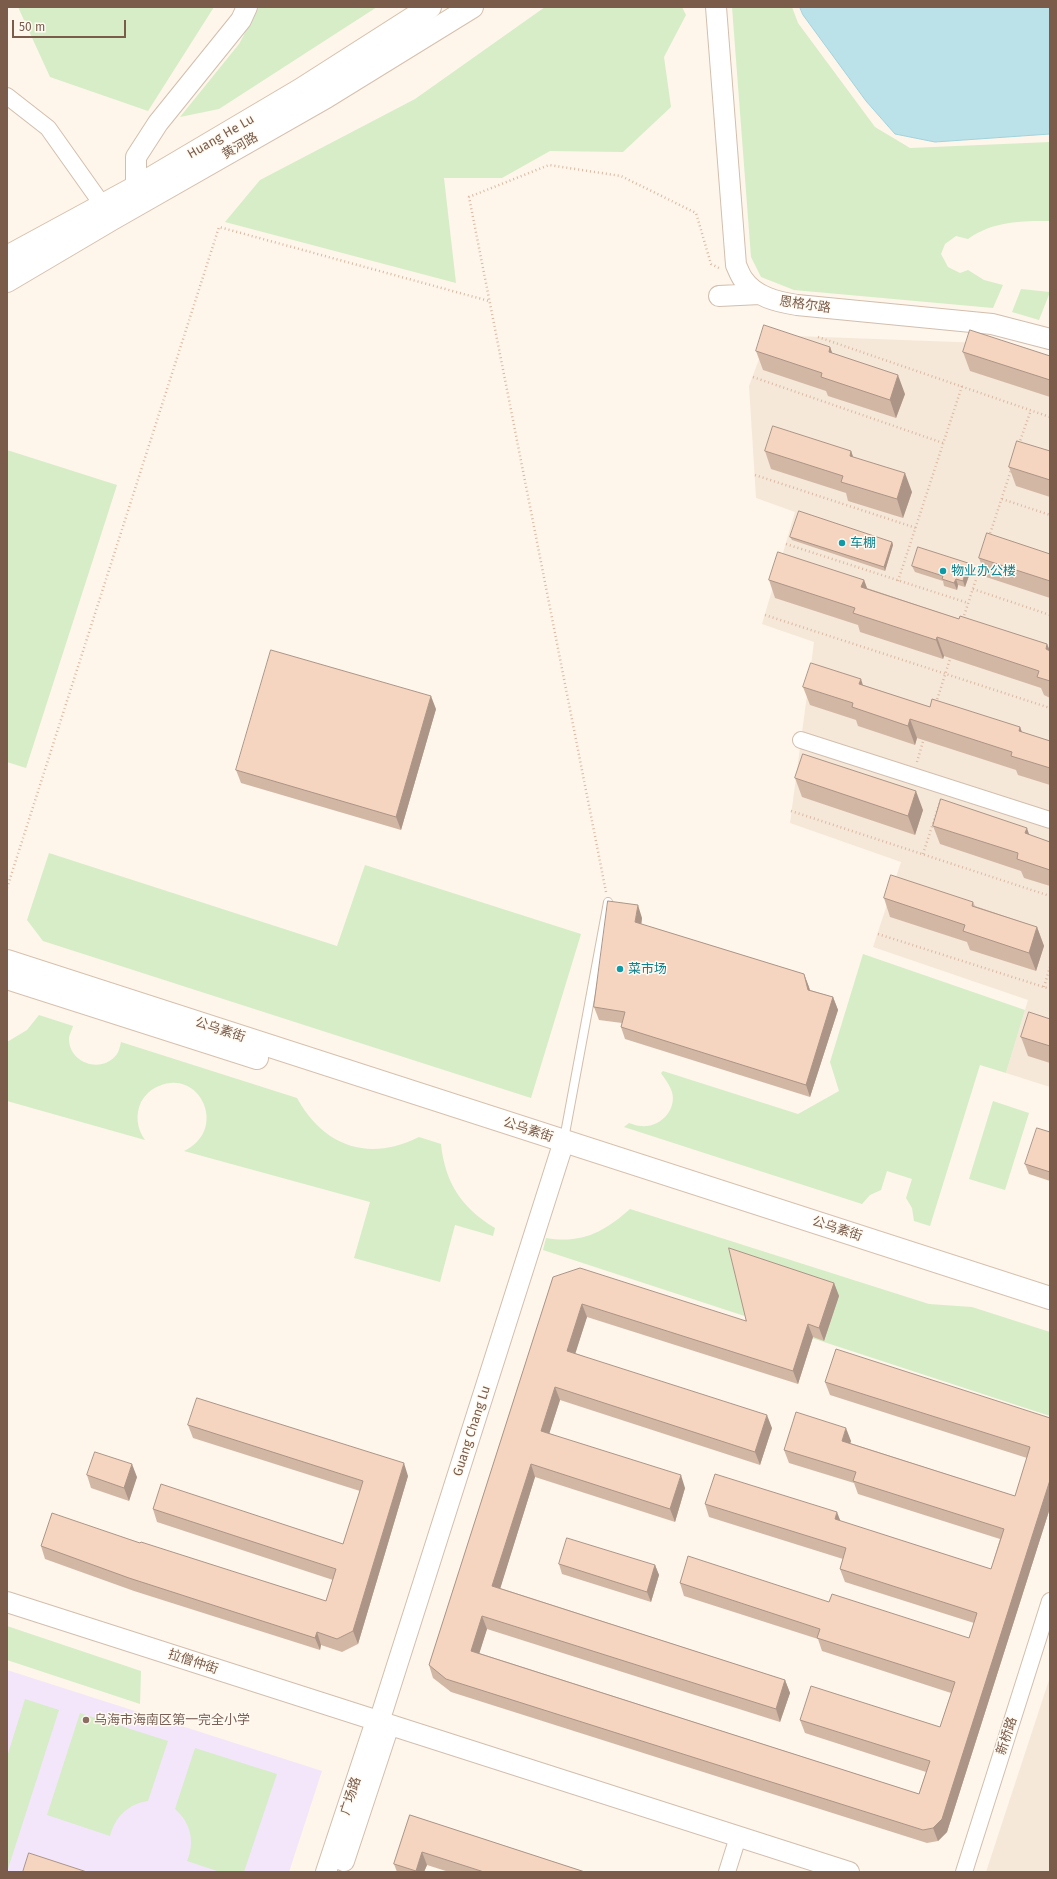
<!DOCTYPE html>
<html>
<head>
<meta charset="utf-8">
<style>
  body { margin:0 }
  #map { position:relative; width:1057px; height:1879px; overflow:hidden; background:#fef6ea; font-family:"Fira Sans",sans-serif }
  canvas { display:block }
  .frame { position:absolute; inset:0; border:8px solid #7b5c4b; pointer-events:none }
  .scale { position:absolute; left:12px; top:20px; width:114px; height:18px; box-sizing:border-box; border:2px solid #7b5c4b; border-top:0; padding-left:5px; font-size:12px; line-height:14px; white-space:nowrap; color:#7b5c4b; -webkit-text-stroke:3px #fffaf2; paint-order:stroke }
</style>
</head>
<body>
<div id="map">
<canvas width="1057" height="1879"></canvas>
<div class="frame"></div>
<div class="scale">50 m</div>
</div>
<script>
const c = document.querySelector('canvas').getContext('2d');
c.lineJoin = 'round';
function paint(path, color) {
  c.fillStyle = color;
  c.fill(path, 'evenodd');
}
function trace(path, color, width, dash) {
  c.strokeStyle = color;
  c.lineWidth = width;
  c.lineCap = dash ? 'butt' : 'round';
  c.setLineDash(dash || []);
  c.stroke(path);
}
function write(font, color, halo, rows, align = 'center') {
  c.font = font + ' "Fira Sans","Noto Sans SC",sans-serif';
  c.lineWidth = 3;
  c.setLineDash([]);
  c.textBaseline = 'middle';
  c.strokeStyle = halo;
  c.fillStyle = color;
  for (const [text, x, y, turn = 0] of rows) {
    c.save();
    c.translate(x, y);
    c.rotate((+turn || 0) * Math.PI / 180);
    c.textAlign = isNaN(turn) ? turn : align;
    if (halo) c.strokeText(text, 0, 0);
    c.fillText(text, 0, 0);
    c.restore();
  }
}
paint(new Path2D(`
  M768,335L984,343L1050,364V1087L1006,1073L1028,1000L873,947L901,862L790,823L814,642L762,624L795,512L756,498L749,386Z
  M1049,1680L1050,1872H986Z`), '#f6e8d8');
paint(new Path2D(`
  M7,1670L322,1771L289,1872H7Z`), '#f3e6fa');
paint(new Path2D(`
  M18,7H214L148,111L50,77Z
  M259,7H377L219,109L180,117L239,44Z
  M545,7H682L686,15L664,57L671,107L623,152L550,151L502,178H444L456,283L225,222L260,180L415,99Z
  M732,7H792L798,23L875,127L910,148L1050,142V221C1021,221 993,221 968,239L956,236L945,244L941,254L948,267L960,273L968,270L984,280L1003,285L993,308L794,290L761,277L751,257Z
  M1021,289L1050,292L1039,320L1012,312Z
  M7,450L117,485L26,768L7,762Z
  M49,853L337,946L365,865L581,934L531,1098L43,941L27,920Z
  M863,954L1025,1010L1006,1073L980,1065L930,1226L914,1221L912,1208L906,1198L912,1179L887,1171L881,1190L870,1195L862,1204L624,1127L629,1123C633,1124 637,1126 641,1126C660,1128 677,1110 672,1092C670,1085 664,1078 661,1073L663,1071L798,1114L839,1091L830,1062Z
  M39,1015L73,1026C72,1030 69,1035 69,1039C69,1064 103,1074 117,1054C119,1051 120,1046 121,1042L297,1098C324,1147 369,1162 419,1137L441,1144C445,1183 462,1208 495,1228L493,1236L455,1225L440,1282L354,1258L370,1202L184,1151C229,1130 200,1068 159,1086C151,1089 145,1095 141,1102C135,1115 137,1129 145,1140L7,1101V1042L27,1030Z
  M993,1101L1029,1113L1005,1190L969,1179Z
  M630,1209L929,1304L972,1307L1050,1332V1416L543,1250L546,1238C582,1244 604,1232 630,1209Z
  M7,1626L141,1671L140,1704L7,1660Z
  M25,1699L59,1710L7,1872V1757Z
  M80,1713L168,1741L148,1801C128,1804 115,1817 110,1836L47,1815Z
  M195,1748L277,1774L244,1872H220L187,1861C195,1842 191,1823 175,1809Z`), '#d6edc7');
const water = new Path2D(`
  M800,7H1050V134L935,142L895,134L866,101L803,15Z`);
paint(water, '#bce2e9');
trace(water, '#a2d2dc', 1);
const service = new Path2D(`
  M564,1139L608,902`);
const minor = new Path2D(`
  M7,96L48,128L109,214
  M801,740L1050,820
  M727,1872L738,1837
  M964,1872L1050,1601`);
const tertiary = new Path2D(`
  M716,7L736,265C738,269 740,275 743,279C755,297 778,302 797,305L992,324L1050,339
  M143,200L136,187V157L158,123L241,20L247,7
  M719,296L760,294
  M7,1602L849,1872
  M379,1722L564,1141
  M344,1861L389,1725
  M326,1872L376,1721`);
const secondary = new Path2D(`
  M7,257L136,187L300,90L430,7
  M7,281L112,219L326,97L472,7
  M7,961L1050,1298
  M7,978L257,1058`);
trace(service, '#d2beae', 10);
trace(minor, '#d2beae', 18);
trace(tertiary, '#d2beae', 22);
trace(secondary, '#d7c0ae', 24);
trace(new Path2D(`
  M818,337L1050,417
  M753,377L943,443
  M1019,444L1031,410
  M755,475L916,528
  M1002,499L1050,515
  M989,537L1011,470
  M786,544L968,603
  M898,581L962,386
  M973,589L1050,615
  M765,615L1050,708
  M963,619L982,561
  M936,703L951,656
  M917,762L924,738
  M791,811L1050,896
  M923,854L941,799
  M7,888L219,227L489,301
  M606,892L469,197L549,165L621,176L696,213L711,264L719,268
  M878,934L1050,989
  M1044,987L1050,967`), '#dbb8a2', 2.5, [1, 3]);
trace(service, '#fff', 8);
trace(minor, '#fff', 16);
trace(tertiary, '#fff', 20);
trace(secondary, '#fff', 22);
paint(new Path2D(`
  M830,347L832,353L905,394L896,418L828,396L826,391L763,370L756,351Z
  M963,352L1050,356V397L970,371Z
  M765,451H851L853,457L912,492L903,518L848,501L846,493L771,469Z
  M1050,451V497L1016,486L1009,467Z
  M790,537L892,542L893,545L885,571L792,540Z
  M1050,554V598L986,577L979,558Z
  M968,563L971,570L965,587L958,585L957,590L944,586L943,581L915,572L912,566Z
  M769,580H864L867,588L959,619L1047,644L1050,651V698L1044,695L1041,688L944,656L943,659L860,632L858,625L775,598Z
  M863,685L930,707L1020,727L1022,732L1050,741V785L1018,775L1016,770L917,738L915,745L858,726L856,720L810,705L803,687Z
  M436,709L401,830L241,783L236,770Z
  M795,778L923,810L915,835L802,797Z
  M933,826L1029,835L1050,842V886L1024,878L1021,871L940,844Z
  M884,898L973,902L975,906L1037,927L1044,946L1036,971L970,950L967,942L890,917Z
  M642,918L641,924L804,974L810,990L833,997L838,1010L810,1097L625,1039L621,1027L622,1023L599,1020L594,1007Z
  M1050,1019V1063L1028,1056L1021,1037Z
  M1050,1132V1181L1029,1174L1025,1164Z
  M553,1277L746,1321L834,1283L839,1296L824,1341L813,1337L798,1384L587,1317L575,1353L772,1428L760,1465L560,1400L549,1433L685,1488L675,1522L535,1477L500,1588L785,1680L790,1693L780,1722L487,1629L479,1653L919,1794L926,1772L805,1733L800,1720L940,1727L951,1693L822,1651L818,1639L684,1596L680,1583L829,1602L969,1638L974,1623L845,1582L840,1569L843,1559L709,1517L705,1504L840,1521L991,1569L1000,1539L858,1494L854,1483L789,1463L784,1450L851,1441L850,1443L1015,1496L1027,1458L830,1395L825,1382L1050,1418V1508L947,1832L938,1841L927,1843L451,1692L433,1678L429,1665Z
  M188,1425L408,1476L358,1644L342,1652L321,1645L320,1650L134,1591L45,1559L41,1546L140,1543L326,1601L333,1580L157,1522L153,1509L343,1544L360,1491L193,1438Z
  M87,1475L137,1477L129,1501L91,1488Z
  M559,1564L655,1565L659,1575L651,1602L562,1574Z
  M410,1815L585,1872H449L427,1865L424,1872H397L394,1864Z`), '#d3b7a5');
paint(new Path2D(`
  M830,347L837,366L829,352Z
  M898,375L905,394L896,418L890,400Z
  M851,451L858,470L850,456Z
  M905,473L912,492L903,518L897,499Z
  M892,542L893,545L885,571L884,567Z
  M968,563L971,570L965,587L963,581Z
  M956,579L958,585L957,590L954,583Z
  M864,580L871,599L861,587Z
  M937,637L944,656L943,659L936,640Z
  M1047,644L1050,651L1046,649Z
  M861,679L867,698L859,684Z
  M431,696L436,709L401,830L396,817Z
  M910,719L917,738L915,745L908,726Z
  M1020,727L1027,746L1019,731Z
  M916,791L923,810L915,835L908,816Z
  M1027,828L1033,846L1025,833Z
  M638,905L642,918L640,934L635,922Z
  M1037,927L1044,946L1036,971L1029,953Z
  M804,974L809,987L813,1002L808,990Z
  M833,997L838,1010L810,1097L806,1085Z
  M834,1283L839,1296L824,1341L819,1328Z
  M582,1304L587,1317L572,1364L567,1351Z
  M808,1324L813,1337L798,1384L793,1371Z
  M555,1387L560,1400L546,1444L541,1431Z
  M767,1415L772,1428L760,1465L755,1452Z
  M846,1428L851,1441L847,1454L842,1441Z
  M404,1463L408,1476L358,1644L353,1631Z
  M132,1464L137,1477L129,1501L124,1488Z
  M531,1464L535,1477L497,1599L492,1586Z
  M681,1475L685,1488L675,1522L670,1509Z
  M1050,1480V1508L947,1832L938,1841L933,1828Z
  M837,1512L842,1525L835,1519Z
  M655,1565L659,1575L651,1602L647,1592Z
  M482,1616L487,1629L476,1664L471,1651Z
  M317,1632L321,1645L320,1650L315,1638Z
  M785,1680L790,1693L780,1722L776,1709Z
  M422,1852L427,1865L424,1872H416V1871Z`), '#ac9586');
const building = new Path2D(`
  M764,325L830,347L829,352L898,375L890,400L821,377L822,373L756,351Z
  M970,330L1050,356V380L963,352Z
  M773,426L851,451L850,456L905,473L897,499L841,482L843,476L765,451Z
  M1017,441L1050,451V480L1009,467Z
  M799,511L892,542L884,567L790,537Z
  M987,533L1050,554V581L979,558Z
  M918,547L968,563L963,581L956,579L954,583L942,579L943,576L912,566Z
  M778,552L864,580L861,587L959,619L960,616L1047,644L1046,649L1050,651V681L1037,677L1039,671L937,637L936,640L853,613L855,608L769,580Z
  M271,650L431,696L396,817L236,770Z
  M811,663L861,679L859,684L930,707L932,699L1020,727L1019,731L1050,741V768L1011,756L1012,752L910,719L908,726L852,707L853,703L803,687Z
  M803,754L916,791L908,816L795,778Z
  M941,799L1027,828L1025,833L1050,842V870L1017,859L1018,853L933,826Z
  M891,875L973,902L972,906L1037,927L1029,953L963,931L965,925L884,898Z
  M608,901L638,905L635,922L804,974L808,990L833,997L806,1085L621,1027L625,1012L594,1007Z
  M1029,1012L1050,1019V1046L1021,1037Z
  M1037,1128L1050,1132V1172L1025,1164Z
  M729,1248L834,1283L819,1328L808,1324L793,1371L582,1304L567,1351L767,1415L755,1452L555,1387L541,1431L681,1475L670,1509L531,1464L492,1586L785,1680L776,1709L482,1616L471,1651L919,1794L930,1761L800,1720L811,1686L940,1727L955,1682L817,1638L820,1629L680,1583L688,1556L829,1602L832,1594L969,1638L977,1613L840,1569L846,1548L705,1504L715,1474L837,1512L835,1519L991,1569L1004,1529L853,1481L856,1472L784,1450L796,1412L846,1428L842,1441L1015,1496L1030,1447L825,1382L836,1349L1050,1418V1480L942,1819L933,1828L923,1830L446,1679L429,1665L553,1277L580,1268L746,1321Z
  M197,1398L404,1463L353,1631L337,1639L317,1632L315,1638L129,1578L41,1546L52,1513L140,1543L141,1542L326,1601L336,1569L153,1509L161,1484L343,1544L363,1481L188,1425Z
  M95,1452L132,1464L124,1488L87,1475Z
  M567,1538L655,1565L647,1592L559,1564Z
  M410,1815L585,1872H484L422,1852L416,1871L394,1864Z
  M29,1853L87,1872H23Z`);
paint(building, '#f5d5c0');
trace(building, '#ac9586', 1);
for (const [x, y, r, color] of [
  [842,543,4,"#0f9aa8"],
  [943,571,4,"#0f9aa8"],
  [620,969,4,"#0f9aa8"],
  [86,1720,4,"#8d6e63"]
]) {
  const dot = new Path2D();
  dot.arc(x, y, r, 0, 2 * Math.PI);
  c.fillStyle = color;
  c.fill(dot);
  trace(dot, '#fffaf2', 1.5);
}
write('13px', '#7b5c4b', '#fffaf2', [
  ["Huang He Lu",221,137,-30],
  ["黄河路",240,146,-30],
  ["恩格尔路",805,305,8],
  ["公乌素街",220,1030,18],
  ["公乌素街",528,1130,18],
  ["公乌素街",837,1229,18],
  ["Guang Chang Lu",472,1431,-72],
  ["拉僧仲街",193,1662,18],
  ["新桥路",1007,1736,-72],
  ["广场路",351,1796,-72]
]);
write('13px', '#0d838f', '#fffaf2', [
  ["车棚",850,543],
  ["物业办公楼",951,571],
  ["菜市场",628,969]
], 'left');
write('13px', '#785e54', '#fffaf2', [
  ["乌海市海南区第一完全小学",94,1720]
], 'left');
</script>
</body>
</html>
